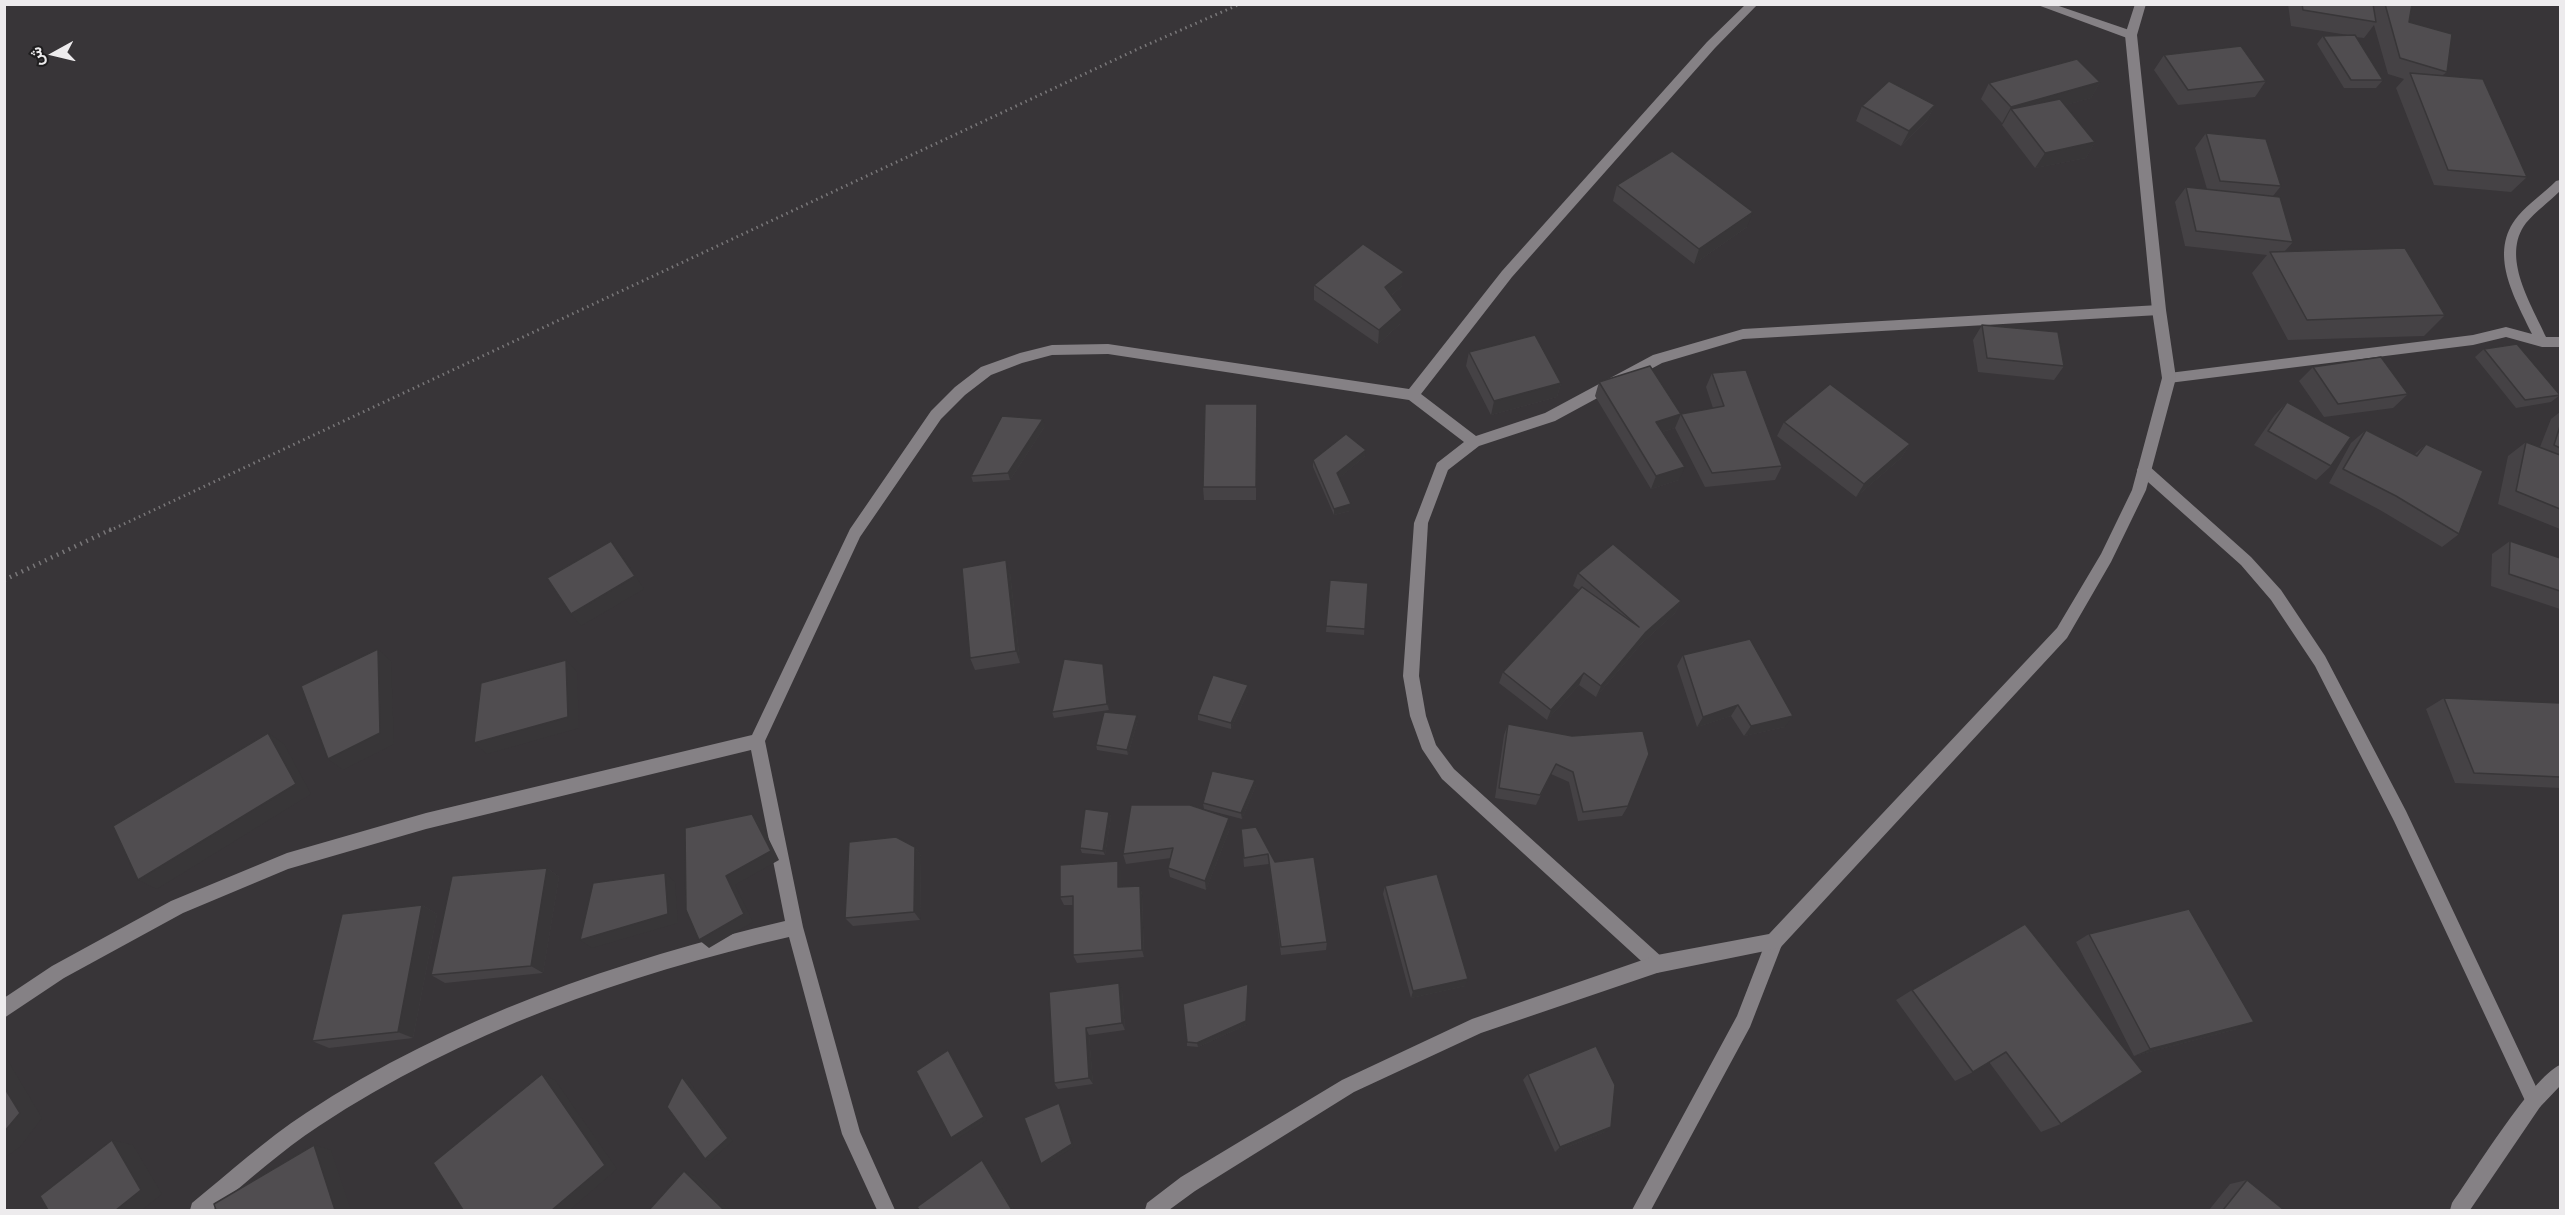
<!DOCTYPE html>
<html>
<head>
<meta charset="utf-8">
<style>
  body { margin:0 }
  #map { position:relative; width:2565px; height:1215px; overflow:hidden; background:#383538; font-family:"PT Sans",Vazirmatn,sans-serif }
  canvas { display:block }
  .frame { position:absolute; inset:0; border:6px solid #edebed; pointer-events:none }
  .north { position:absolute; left:24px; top:24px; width:60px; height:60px; -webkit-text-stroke:4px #1e1d1e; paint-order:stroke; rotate:262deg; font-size:16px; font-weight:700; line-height:24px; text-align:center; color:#edebed }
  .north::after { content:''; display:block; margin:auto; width:21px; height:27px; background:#edebed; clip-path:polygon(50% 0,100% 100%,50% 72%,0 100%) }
</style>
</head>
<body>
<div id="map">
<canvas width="2565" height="1215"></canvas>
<div class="frame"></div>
<div class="north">ش</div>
</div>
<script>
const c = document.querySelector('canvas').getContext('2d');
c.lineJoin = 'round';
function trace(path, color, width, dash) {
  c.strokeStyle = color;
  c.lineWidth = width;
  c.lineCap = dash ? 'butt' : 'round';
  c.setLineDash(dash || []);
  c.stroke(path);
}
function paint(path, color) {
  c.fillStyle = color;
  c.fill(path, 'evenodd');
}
trace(new Path2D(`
  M109,531L1140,48L1240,4`), '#797779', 3, [1.5, 4]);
trace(new Path2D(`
  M4,580L112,529`), '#797779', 4.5, [1.5, 5]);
paint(new Path2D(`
  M1746,4H1758L1715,48L1512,277L1421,394L1476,436L1545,413L1653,355L1743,329L2159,305L2166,310L2159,315L1743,339L1662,363L1555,421L1479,446L1448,470L1428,523L1419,676L1426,716L1436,745L1454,769L1663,958L1666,964L1663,970L1657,973L1651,970L1442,779L1422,749L1410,716L1403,676L1414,523L1437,463L1464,442L1409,400L1108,354L1052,355L1022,363L991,375L965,395L941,419L860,537L765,741L803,927L860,1132L895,1210H877L842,1134L789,937C625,975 461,1032 319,1126C281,1151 248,1181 213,1210H190L192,1203C230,1172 265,1140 306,1113C450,1018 619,960 785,921L751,750L426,829L288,869L183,913L64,978L4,1018V998L52,966L171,901L287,853L426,813L752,735L850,529L931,411L955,387L981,367L1020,353L1052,345L1108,344L1409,389L1502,271L1707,42Z
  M2035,4H2053L2135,32L2137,35L2135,38H2127Z
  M2560,180V191C2549,202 2536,211 2526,223C2500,257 2532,305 2546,337H2560V347H2542L2506,337L2473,345L2169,383L2162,378L2169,373L2473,335L2506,327L2532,334C2515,298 2487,253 2518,216C2529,203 2544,193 2556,181Z
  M2144,464L2149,466L2251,557L2281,590L2325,656L2406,811L2540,1095L2543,1101L2540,1107L2534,1110L2528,1107L2394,821L2315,666L2271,600L2241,565L2139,474L2137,470L2139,466Z
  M1774,934L1780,936L1783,942L1750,1027L1651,1210H1632L1737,1016L1768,936Z`), '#858185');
paint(new Path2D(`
  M2135,4H2146L2137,35L2166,310L2176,378L2146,490L2111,562L2067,638L1780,948L1657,973L1481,1033L1354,1092L1195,1191L1169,1210H1145L1147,1203L1181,1177L1342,1080L1472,1019L1657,955L1769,934L2057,628L2101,554L2132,490L2162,378L2152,310L2125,35Z
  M2560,1065V1086L2540,1107L2470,1210H2450L2452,1203C2473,1174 2532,1077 2560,1065Z`), '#858185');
paint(new Path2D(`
  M2288,4H2373V5L2374,4H2412L2409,22L2447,72L2443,75L2527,177L2511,192L2434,185L2396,88L2404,79L2388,74L2374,25L2364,38L2355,37L2383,80L2376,88H2344L2317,44L2323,36L2348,35L2291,26Z
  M2164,55L2266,81L2255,97L2178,105L2154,70Z
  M2100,82L2091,98L2065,105L2095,142L2086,158L2035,168L2002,125L2004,122L2002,123L1981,99L1989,83Z
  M1935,105L1927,120L1901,146L1856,121L1862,106Z
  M2206,133L2281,186L2273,196L2293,242L2285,251L2445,315L2424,336L2288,340L2252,273L2267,255L2185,246L2175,202L2186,187L2207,189L2195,148Z
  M1617,185L1747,227L1694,264L1613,201Z
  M1314,285L1402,286L1391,296L1400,324L1378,344L1314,300Z
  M1982,325L2064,366L2054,380L1978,372L1973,340Z
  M2484,349L2560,395L2551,402L2516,408L2475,357Z
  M1469,352L1561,383L1557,397L1491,415L1466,366Z
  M2313,367L2408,394L2393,408L2324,417L2299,381Z
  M1712,373L1782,466L1775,480L1705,487L1675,428L1681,414L1713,408L1706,387Z
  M1599,382L1681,414L1675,428L1662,432L1679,480L1651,489L1595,396Z
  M2287,402L2331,466L2316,480L2254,445L2274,416Z
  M1257,404L1256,500H1204L1203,487Z
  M2560,412V529L2498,504L2508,456L2526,442L2540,447L2551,419Z
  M1784,422L1910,444L1901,458L1856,497L1777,436Z
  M1045,426L1010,480L973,482L971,476Z
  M2366,430L2414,455L2426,444L2459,534L2442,547L2380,510L2329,483L2351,443Z
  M1365,456L1339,478L1350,511L1334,515L1313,467V460Z
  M2510,541L2560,558V609L2491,586L2492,554Z
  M1010,573L1020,663L975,670L970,658Z
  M1578,573L1681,601L1675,613L1641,644L1596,697L1579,685L1547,720L1499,683L1503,672L1579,590L1573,586Z
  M1330,580L1368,583L1364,635L1326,632Z
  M1683,655L1785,727L1744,736L1731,716L1697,727L1677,666Z
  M1103,664L1109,710L1054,718L1052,712Z
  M1248,685V691L1231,729L1198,720V714Z
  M2444,698L2560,703V788L2455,783L2426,709Z
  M1138,720L1128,755L1097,750L1096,745Z
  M1508,724L1628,806L1622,816L1578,821L1569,782L1551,774L1536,805L1495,798L1504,735Z
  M1256,785L1242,819L1204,809L1203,803Z
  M1109,812L1111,817L1105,855L1082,853L1080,848Z
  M1256,827L1275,862L1327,942L1326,950L1281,955L1269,864L1244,867L1241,829Z
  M1230,828L1206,890L1170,877L1168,868L1171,858L1126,864L1123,854Z
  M915,847L921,856L920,920L853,926L845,918Z
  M547,868L559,877L543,973L445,983L431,975Z
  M1121,870V887L1140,886L1142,895L1144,957L1077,963L1073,955V905H1064L1060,897Z
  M1385,886L1465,986L1411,998L1383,894Z
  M422,905L437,914L413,1038L329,1048L312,1041Z
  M2025,924L2061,1124L2041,1132L1989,1062L1973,1072L1955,1081L1896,1000L1912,990Z
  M2089,934L2237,1029L2134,1056L2076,942Z
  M1248,988L1246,1025L1198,1047L1187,1046V1042Z
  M1122,990L1125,1030L1089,1035L1093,1084L1058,1089L1054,1083L1049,992Z
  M1528,1074L1605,1132L1555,1152L1523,1080Z
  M2247,1180L2284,1210H2209L2230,1184Z`), '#454245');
paint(new Path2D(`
  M2100,82L2091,98L2018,118L2011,109L2004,122L2002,123L2011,107Z
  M1935,105L1927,120L1901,146L1909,131Z
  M2095,142L2086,158L2035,168L2045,153Z
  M1753,212L1747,227L1694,264L1699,249Z
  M1404,272L1402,286L1384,302L1385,287Z
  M1402,310L1400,324L1378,344L1379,330Z
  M1561,383L1557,397L1491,415L1494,401Z
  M1681,414L1675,428L1651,435L1656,422Z
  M1043,419L1045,426L1010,480L1008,473Z
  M1910,444L1901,458L1856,497L1864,484Z
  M1366,450L1365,456L1337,480V473Z
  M1685,467L1679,480L1651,489L1656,476Z
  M1351,504L1350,511L1334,515V509Z
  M611,541L621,554L644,589L581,626L571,614Z
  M1006,560L1010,573L1020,663L1016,651Z
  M1681,601L1675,613L1641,644L1596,697L1601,686L1646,632Z
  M378,649L391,661L394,744L343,770L328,759Z
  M566,660L577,672L579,728L487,754L474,743Z
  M1103,664L1104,670L1109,710L1107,704Z
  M1584,673L1579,685L1547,720L1551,710Z
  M1248,685V691L1231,729V723Z
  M1738,705L1731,716L1697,727L1703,717Z
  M1137,715L1138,720L1128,755L1127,750Z
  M1793,716L1785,727L1744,736L1751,726Z
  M268,733L284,744L311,794L157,889L138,880Z
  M1255,780L1256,785L1242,819L1241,813Z
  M1109,812L1111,817L1105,855L1103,851Z
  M752,814L761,823L779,860L735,885L753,922L709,948L699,940Z
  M1229,818L1230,828L1206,890L1205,881Z
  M915,847L921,856L920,920L914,912Z
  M1118,861L1121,870V896L1118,887Z
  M547,868L559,877L543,973L531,966Z
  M665,873L675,882L678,923L592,948L580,940Z
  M1140,886L1142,895L1144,957L1142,950Z
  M422,905L437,914L413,1038L398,1032Z
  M1468,979L1465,986L1411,998L1413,991Z
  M1119,983L1122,990L1125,1030L1122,1023Z
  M1248,984L1246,1025L1198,1047L1197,1043Z
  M2254,1022L2237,1029L2134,1056L2150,1049Z
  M1086,1028L1089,1035L1093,1084L1089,1078Z
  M948,1050L951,1053L987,1120L954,1141L951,1138Z
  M4,1054L42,1118L20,1147L4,1158Z
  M542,1074L555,1080L617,1169L570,1210H552Z
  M682,1077L688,1080L733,1141L710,1161L705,1159Z
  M1059,1103L1061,1106L1074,1147L1043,1166L1041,1164Z
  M1611,1127L1605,1132L1555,1152L1560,1147Z
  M112,1140L133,1145L162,1194L142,1210H116Z
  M314,1145L331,1150L351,1210H335Z
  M982,1160L987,1164L1015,1210H1012Z
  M684,1171L695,1176L730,1210H724Z`), '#383638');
const building = new Path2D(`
  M2302,4H2373L2376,22L2303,10Z
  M2385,4H2412L2409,22L2452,34L2447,72L2400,58Z
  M2355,35L2383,80H2351L2323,36Z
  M2241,46L2266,81L2188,90L2164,55Z
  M2077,59L2100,82L2011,107L1989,83Z
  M2410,73L2483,79L2527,177L2448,170Z
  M1889,81L1935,105L1909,131L1862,106Z
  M2060,99L2095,142L2045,153L2011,109Z
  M2206,133L2266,139L2281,186L2220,181Z
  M1672,151L1753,212L1699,249L1617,185Z
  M2186,187L2280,197L2293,242L2196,231Z
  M1363,244L1404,272L1385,287L1402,310L1379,330L1314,285Z
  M2405,248L2445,315L2307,320L2270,252Z
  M1982,325L2058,332L2064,366L1987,358Z
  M1535,335L1561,383L1494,401L1469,352Z
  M2517,344L2560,395L2525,400L2484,349Z
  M2381,357L2408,394L2338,404L2313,367Z
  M1650,366L1681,414L1656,422L1685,467L1656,476L1599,382Z
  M1746,370L1782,466L1712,473L1681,414L1724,406L1712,373Z
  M1830,384L1910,444L1864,484L1784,422Z
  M2287,402L2351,437L2331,466L2268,431Z
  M1205,404H1257L1256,487H1203Z
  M1002,416L1043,419L1008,473L971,476Z
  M2560,426V448L2554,445Z
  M2366,430L2417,456L2426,444L2483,471L2459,534L2396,496L2343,469Z
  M1346,434L1366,450L1337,473L1351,504L1334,509L1313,460Z
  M2526,442L2560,455V509L2516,491Z
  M611,541L635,576L571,614L547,578Z
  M2510,541L2560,558V591L2509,574Z
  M1613,544L1681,601L1646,632L1601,686L1584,673L1551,710L1503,672L1582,587L1639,627L1578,573Z
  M1006,560L1016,651L970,658L962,568Z
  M1330,580L1368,583L1365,629L1326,626Z
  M1750,639L1793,716L1751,726L1738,705L1703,717L1683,655Z
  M378,649L380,733L328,759L301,686Z
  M1064,659L1103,664L1107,704L1052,712Z
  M566,660L568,717L474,743L481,683Z
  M1213,675L1248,685L1231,723L1198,714Z
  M2444,698L2560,703V777L2474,773Z
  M1104,712L1137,715L1127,750L1096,745Z
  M1508,724L1572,736L1643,731L1649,754L1628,806L1583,812L1573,772L1556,764L1540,795L1499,788Z
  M268,733L296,784L138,880L113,826Z
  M1212,771L1255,780L1241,813L1203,803Z
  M1131,805H1190L1229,818L1205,881L1168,868L1173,848L1123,854Z
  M1085,809L1109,812L1103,851L1080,848Z
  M752,814L771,851L726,876L744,914L699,940L686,910L685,828Z
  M1256,827L1275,862L1314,857L1327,942L1281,947L1268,854L1244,858L1241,829Z
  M896,837L915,847L914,912L845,918L849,842Z
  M1118,861V887L1140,886L1142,950L1073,955V896L1060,897V865Z
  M547,868L531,966L431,975L452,876Z
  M665,873L668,914L580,940L593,883Z
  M1437,874L1468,979L1413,991L1385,886Z
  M422,905L398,1032L312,1041L342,914Z
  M2189,909L2254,1022L2150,1049L2089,934Z
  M2025,924L2143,1072L2061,1124L2006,1052L1973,1072L1912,990Z
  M1119,983L1122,1023L1086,1028L1089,1078L1054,1083L1049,992Z
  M1248,984L1246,1021L1197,1043L1187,1042L1183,1004Z
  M1596,1046L1615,1085L1611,1127L1560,1147L1528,1074Z
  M948,1050L984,1117L951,1138L916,1071Z
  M542,1074L605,1165L552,1210H463L433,1163Z
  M682,1077L728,1138L705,1159L667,1107Z
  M4,1087L20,1113L4,1132Z
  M1059,1103L1072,1144L1041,1164L1024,1118Z
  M112,1140L141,1190L116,1210H48L40,1196Z
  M314,1145L335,1210H216L214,1204Z
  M982,1160L1012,1210H919L917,1207Z
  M684,1171L724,1210H649Z
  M2247,1180L2284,1210H2223Z`);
paint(building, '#504d50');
trace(building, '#383638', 1.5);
</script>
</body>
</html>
